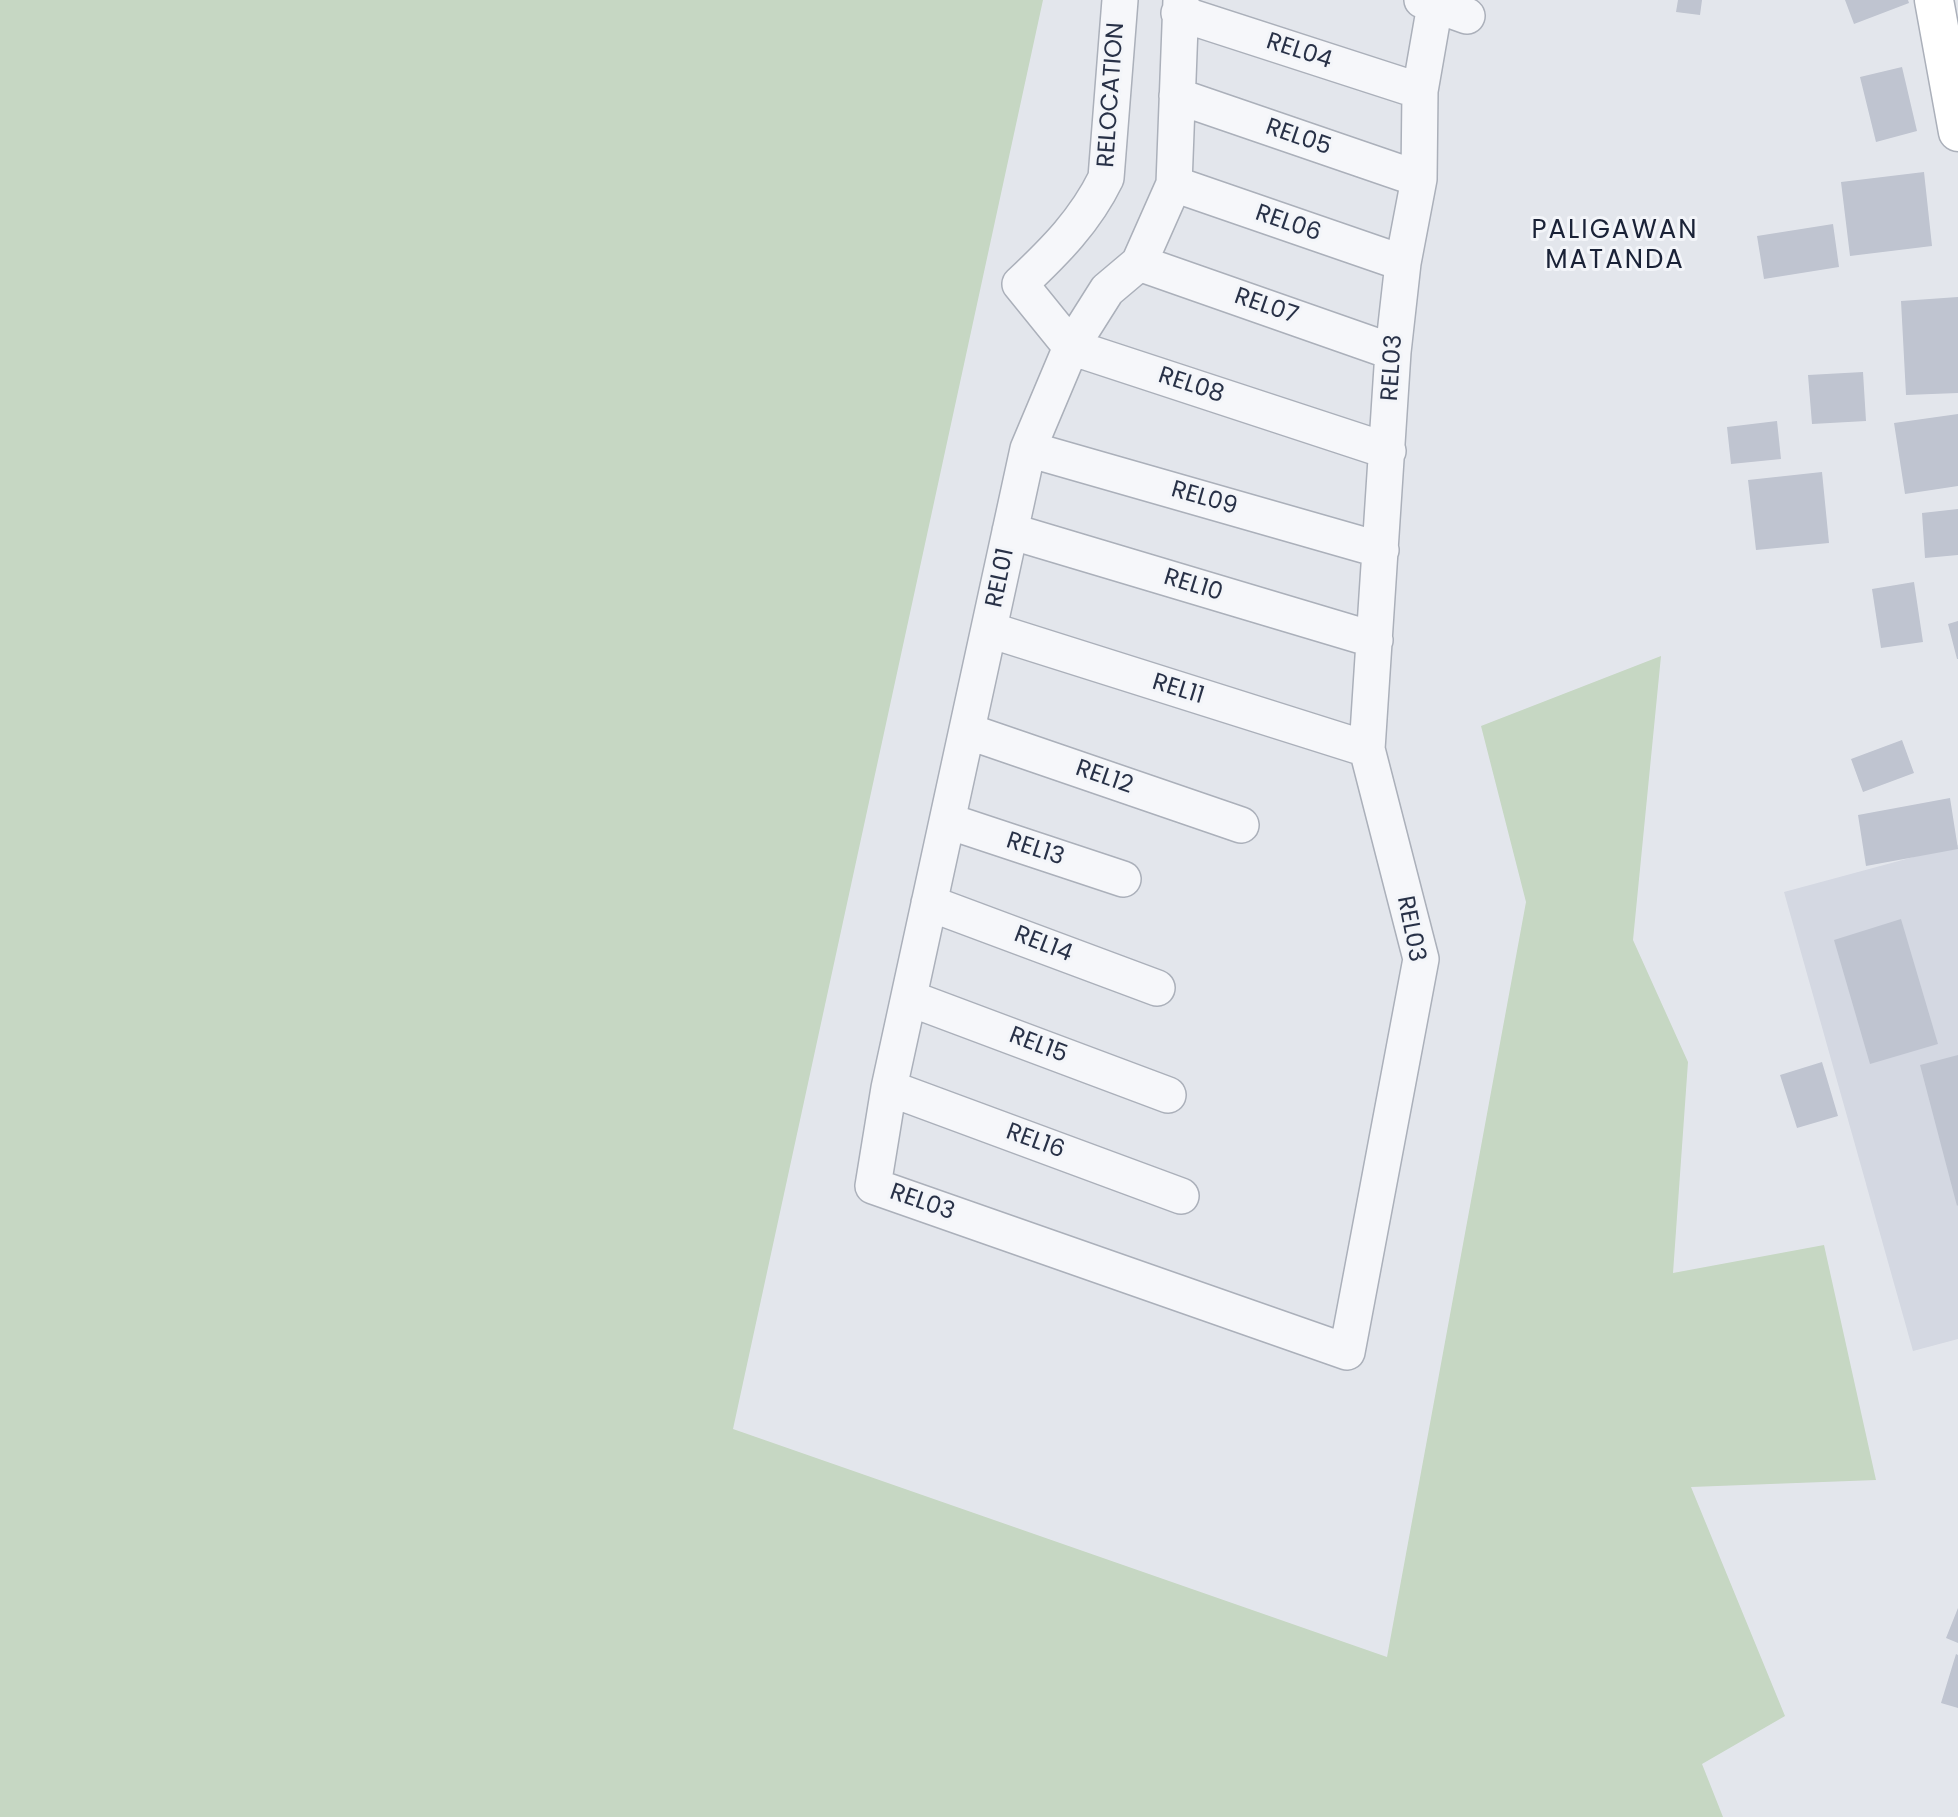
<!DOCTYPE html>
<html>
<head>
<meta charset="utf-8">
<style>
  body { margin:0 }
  canvas { display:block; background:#e3e6ec }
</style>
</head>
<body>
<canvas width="1958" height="1817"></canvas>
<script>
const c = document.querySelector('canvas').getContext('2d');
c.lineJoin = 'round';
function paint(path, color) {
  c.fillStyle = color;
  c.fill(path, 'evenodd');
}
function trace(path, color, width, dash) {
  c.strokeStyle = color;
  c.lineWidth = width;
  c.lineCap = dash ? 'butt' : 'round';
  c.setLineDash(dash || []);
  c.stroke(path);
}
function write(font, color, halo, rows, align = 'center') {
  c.font = font + ' Poppins,sans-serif';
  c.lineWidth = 6;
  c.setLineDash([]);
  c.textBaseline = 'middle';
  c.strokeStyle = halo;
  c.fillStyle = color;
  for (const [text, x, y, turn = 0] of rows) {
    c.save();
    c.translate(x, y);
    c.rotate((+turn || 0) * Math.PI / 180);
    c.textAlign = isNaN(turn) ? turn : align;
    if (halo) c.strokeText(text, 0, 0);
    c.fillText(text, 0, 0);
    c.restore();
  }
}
paint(new Path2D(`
  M1958,845V1339L1913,1351L1784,892Z`), '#d4d8e2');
paint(new Path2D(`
  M0,0H1043L733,1429L1387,1657L1526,902L1481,726L1661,656L1633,940L1688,1062L1673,1273L1824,1245L1876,1480L1691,1487L1785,1716L1702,1764L1723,1817H0Z`), '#c6d7c3');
paint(new Path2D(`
  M1678,0H1702L1700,15L1676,12Z
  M1845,0H1908L1909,3L1854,24Z
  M1902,67L1917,131L1876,142L1860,77Z
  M1924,172L1932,246L1850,256L1841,182Z
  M1833,224L1839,267L1764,279L1757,236Z
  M1958,297V393L1906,395L1901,301Z
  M1863,372L1866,421L1812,424L1808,375Z
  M1958,414V486L1905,494L1894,423Z
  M1777,421L1781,459L1731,464L1727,427Z
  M1822,472L1829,543L1756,550L1748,480Z
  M1958,509V555L1925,558L1922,513Z
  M1914,582L1923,642L1881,648L1872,589Z
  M1958,621V659H1957L1948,624Z
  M1902,740L1914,773L1863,792L1851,759Z
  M1950,798L1958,849L1866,866L1858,815Z
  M1901,919L1938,1044L1870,1064L1834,940Z
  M1958,1055V1205L1957,1206L1920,1065Z
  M1822,1062L1838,1116L1797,1128L1780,1075Z
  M1958,1608V1643L1946,1638Z
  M1956,1654L1958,1655V1708L1941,1703Z`), '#bfc4d0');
const street = new Path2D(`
  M1120,0L1106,178C1085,221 1055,251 1020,284L1071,347L1388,451
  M1181,0L1174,184L1139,263L1107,290L1071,347L1028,449L889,1088L873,1186L1347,1352L1421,959L1367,749L1393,352L1403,263L1419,179L1420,91L1435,5
  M1422,0L1467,16
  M1179,13L1420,91
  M1177,96L1419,179
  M1174,184L1403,263
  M1139,263L1393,352
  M1028,449L1381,550
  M1010,531L1375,640
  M990,630L1367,749
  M967,731L1241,825
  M948,821L1123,879
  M929,903L1157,988
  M909,998L1168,1095
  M889,1088L1181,1196`);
const secondary = new Path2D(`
  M1934,0L1958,132`);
trace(street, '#abb0ba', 38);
trace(secondary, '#abb0ba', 41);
trace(street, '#f6f7fa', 35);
trace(secondary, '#fff', 38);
write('24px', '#283147', '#f3f5f9', [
  ["REL04",1299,52,18],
  ["RELOCATION",1112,95,-86],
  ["REL05",1298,138,19],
  ["REL06",1288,224,19],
  ["REL07",1266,307,19],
  ["REL03",1393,368,-86],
  ["REL08",1191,386,18],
  ["REL09",1204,499,16],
  ["REL01",1001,578,-78],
  ["REL10",1193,586,17],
  ["REL11",1178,690,17],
  ["REL12",1104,778,19],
  ["REL13",1035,850,18],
  ["REL03",1410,929,79],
  ["REL14",1043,945,21],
  ["REL15",1038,1046,21],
  ["REL16",1035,1142,20],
  ["REL03",922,1203,19]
]);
c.letterSpacing = '2px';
write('26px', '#1a2237', '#f3f5f9', [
  ["PALIGAWAN",1615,231],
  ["MATANDA",1615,261]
]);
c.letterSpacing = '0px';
</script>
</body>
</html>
